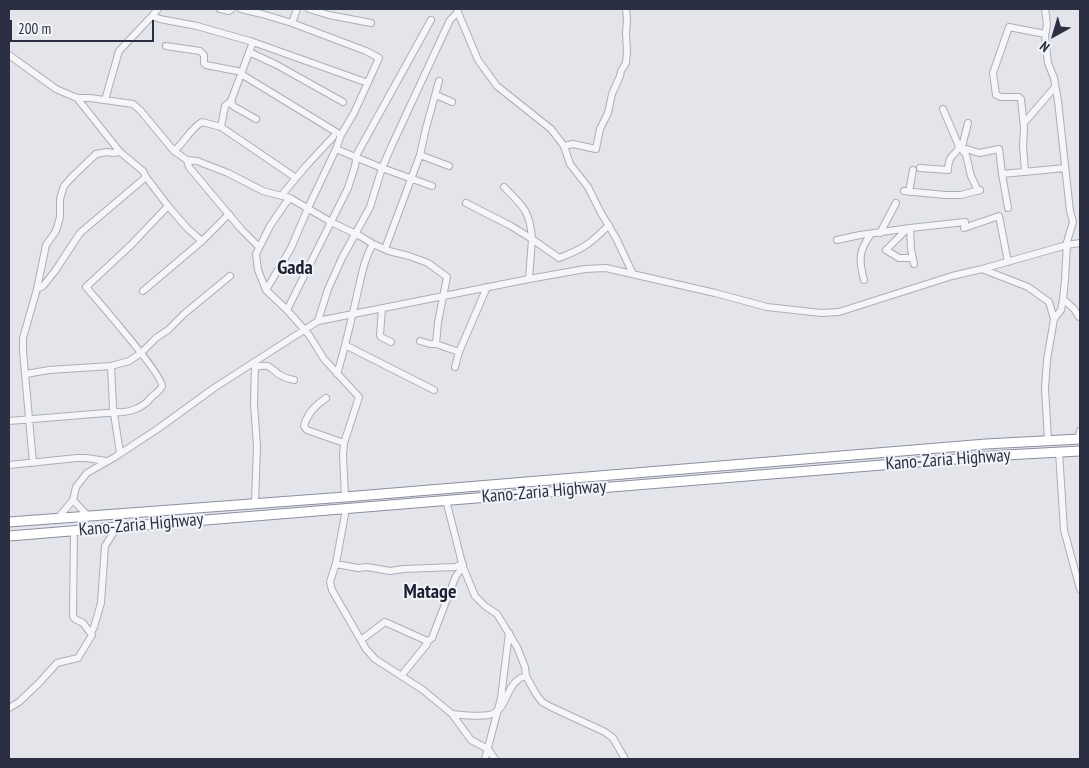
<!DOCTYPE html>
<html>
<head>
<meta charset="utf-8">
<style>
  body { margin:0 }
  #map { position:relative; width:1089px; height:768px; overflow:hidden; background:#e3e5eb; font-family:"PT Sans Narrow",sans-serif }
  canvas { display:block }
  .frame { position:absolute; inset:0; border:10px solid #2b2f43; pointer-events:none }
  .north { position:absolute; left:1029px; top:10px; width:50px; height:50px; -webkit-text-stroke:4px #f3f4f8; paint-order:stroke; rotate:219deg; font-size:14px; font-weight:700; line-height:20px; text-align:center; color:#2b2f43 }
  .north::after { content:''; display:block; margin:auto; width:18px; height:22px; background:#2b2f43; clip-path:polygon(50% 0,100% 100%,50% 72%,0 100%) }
  .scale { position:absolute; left:10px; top:20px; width:144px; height:22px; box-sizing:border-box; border:2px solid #2b2f43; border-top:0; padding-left:6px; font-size:15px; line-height:18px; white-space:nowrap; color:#2b2f43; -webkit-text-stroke:4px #f3f4f8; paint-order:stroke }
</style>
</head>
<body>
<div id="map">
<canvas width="1089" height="768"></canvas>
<div class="frame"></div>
<div class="north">N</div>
<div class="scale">200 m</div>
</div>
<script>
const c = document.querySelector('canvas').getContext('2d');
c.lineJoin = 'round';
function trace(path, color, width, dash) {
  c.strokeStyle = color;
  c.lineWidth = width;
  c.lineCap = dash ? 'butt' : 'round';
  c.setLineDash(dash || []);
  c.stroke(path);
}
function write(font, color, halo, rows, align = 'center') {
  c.font = font + ' "PT Sans Narrow",sans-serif';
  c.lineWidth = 4;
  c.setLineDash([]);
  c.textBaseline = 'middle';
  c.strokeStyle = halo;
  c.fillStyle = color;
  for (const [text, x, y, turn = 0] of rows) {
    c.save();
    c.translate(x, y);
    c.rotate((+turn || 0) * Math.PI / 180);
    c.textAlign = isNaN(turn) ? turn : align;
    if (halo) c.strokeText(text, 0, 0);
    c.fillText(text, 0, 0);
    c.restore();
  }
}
const minor = new Path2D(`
  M220,9L229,11L232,9
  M241,9L262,14L292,23L366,51L379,58L354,113L341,135L336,149L308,208L291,248L266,290
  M309,9L329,15L371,23
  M1045,9L1047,24L1045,36L1048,63L1054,78L1058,101L1070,211L1073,222L1067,242L1065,280L1063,299L1061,310L1054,319
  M457,10L478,60L497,86L551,129L564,146L570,164L588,187L601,213L616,238L633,274
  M152,16L160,19L197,26L253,42L368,83
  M292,23L297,9
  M253,42L231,101L225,106L221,127L296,178
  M166,46L200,51L204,55V63L206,65L242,72
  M249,52L277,65L343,102
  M9,55L56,89L77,98H90L133,104L140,110L174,151L187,160L197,161L228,173L263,191L290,198L331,222L360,236L373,244L389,251L409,256L428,263L447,277L438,322L436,344L459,352
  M241,74L341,135
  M436,95L452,102
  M77,98L120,152L143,171L146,177L168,206L188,229L202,241
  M105,100L119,51L152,16L158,9
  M231,101L233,106L256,119
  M943,109L958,144L966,155L971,176L978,191
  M1024,123L1055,87
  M564,146L573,144L596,149L600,129L608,113L612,94L620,76L621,71L626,63L627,51L626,33L627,19L626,9
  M960,147L979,153L999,149L1002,174
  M336,149L382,168L432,186
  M174,151C184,143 190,129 202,122L221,127
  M420,155L449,166
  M187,160L189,167L241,229L259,247
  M920,168L948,170C948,165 949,160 952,156C956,152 958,151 959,146L963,143L968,123
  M1025,172L1023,146L1024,128L1021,99L1019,97H1001L996,95L993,73L1009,27L1045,34
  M904,191L945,195H961L980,190
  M909,192L913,170
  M281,196L306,166L333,137
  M290,198L285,204L270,226L256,254L258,270L266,290L287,310L309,335L324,359L359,397L344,443L343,455L345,497
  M466,203L511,226L532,239C530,211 523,206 504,187
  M1008,208L1002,174L1065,168
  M964,228L999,216L1008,262
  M909,229L905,231L886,250L899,258H911
  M880,233L896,203
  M837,240L860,235L910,228
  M385,249L420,155L426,128L439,81
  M914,264L911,249L910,228L965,222
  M982,269L1067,245L1080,243
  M529,279L532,239L559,258C583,249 590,244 609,225
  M864,280C859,261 858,251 871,234
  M37,289L43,286L55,271L80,233L146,177
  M143,291L202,241L229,214
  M1063,299L1074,309L1079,317H1080
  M382,308L380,335L381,337L391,342
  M287,310L348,188L355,166L357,154L431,20
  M318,321L328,289L342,258L370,207L382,168L392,145L450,20L458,12
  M420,341L430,344H436
  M345,345L434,390
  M111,366L113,407L120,453
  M255,367C274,363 268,369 282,376C285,378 290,379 294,380
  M455,367L459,352L487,287
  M26,374L49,370L111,366L129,361L141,353L156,338L168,330L184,314L230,276
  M337,374C345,348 351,321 357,295C361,278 364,259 373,244
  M326,398C316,405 307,413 304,426L307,430L344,443
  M9,421L118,412C128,413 142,408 149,400C152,395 161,391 162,386C163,375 97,300 86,287L131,245L168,206
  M1078,439L1080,431
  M1059,452L1064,530L1080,589
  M33,463L23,351V338L37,289L46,245L56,231L60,217V199L64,186L72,177L96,154L107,152L113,153L120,152
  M9,465L77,458H86L106,461
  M73,500L87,515
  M446,500L463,567L475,596L485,606L497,614L517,647L525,667L526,676L536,694L542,702L551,707L605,732L613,738L625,759
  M255,503L257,446L254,404L255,362
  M346,509L336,563L330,582L332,590L366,649L375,659L423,690L452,714L471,740L488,749L495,759
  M58,518L73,500L76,487L87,473L115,457L159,428L214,388L318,321L529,279L585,269L606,268L715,293L767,307L821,313L839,312L952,276L982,269L1028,287L1049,302L1054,319L1047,360L1045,388L1048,440
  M336,564L358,568L367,567L390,571L404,569L455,567L463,564
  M91,633L94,627L101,603L105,546L117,527
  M361,640L385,622L425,640L427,644L401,676
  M427,642L432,638L452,586L456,576L463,567
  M9,708L19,702L39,683L57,663L78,658L92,635L83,623L75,619L73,616L74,531
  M452,714C462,715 479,717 489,715C507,711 505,688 519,679C521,677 524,677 526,676
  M485,759L501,698L509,633`);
const highway = new Path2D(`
  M9,522L345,497L986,444L1080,439
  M9,536L1005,455L1080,451`);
trace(minor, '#acaeb9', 8);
trace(highway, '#8a8fa1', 11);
trace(minor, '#f6f6f9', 6);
trace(highway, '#fff', 9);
write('18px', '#2b2f43', '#f3f4f8', [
  ["Kano-Zaria Highway",948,460,-4],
  ["Kano-Zaria Highway",544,492,-5],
  ["Kano-Zaria Highway",141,525,-5]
]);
write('bold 20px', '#1d2034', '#f3f4f8', [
  ["Gada",295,268],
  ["Matage",430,592]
]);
</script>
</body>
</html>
